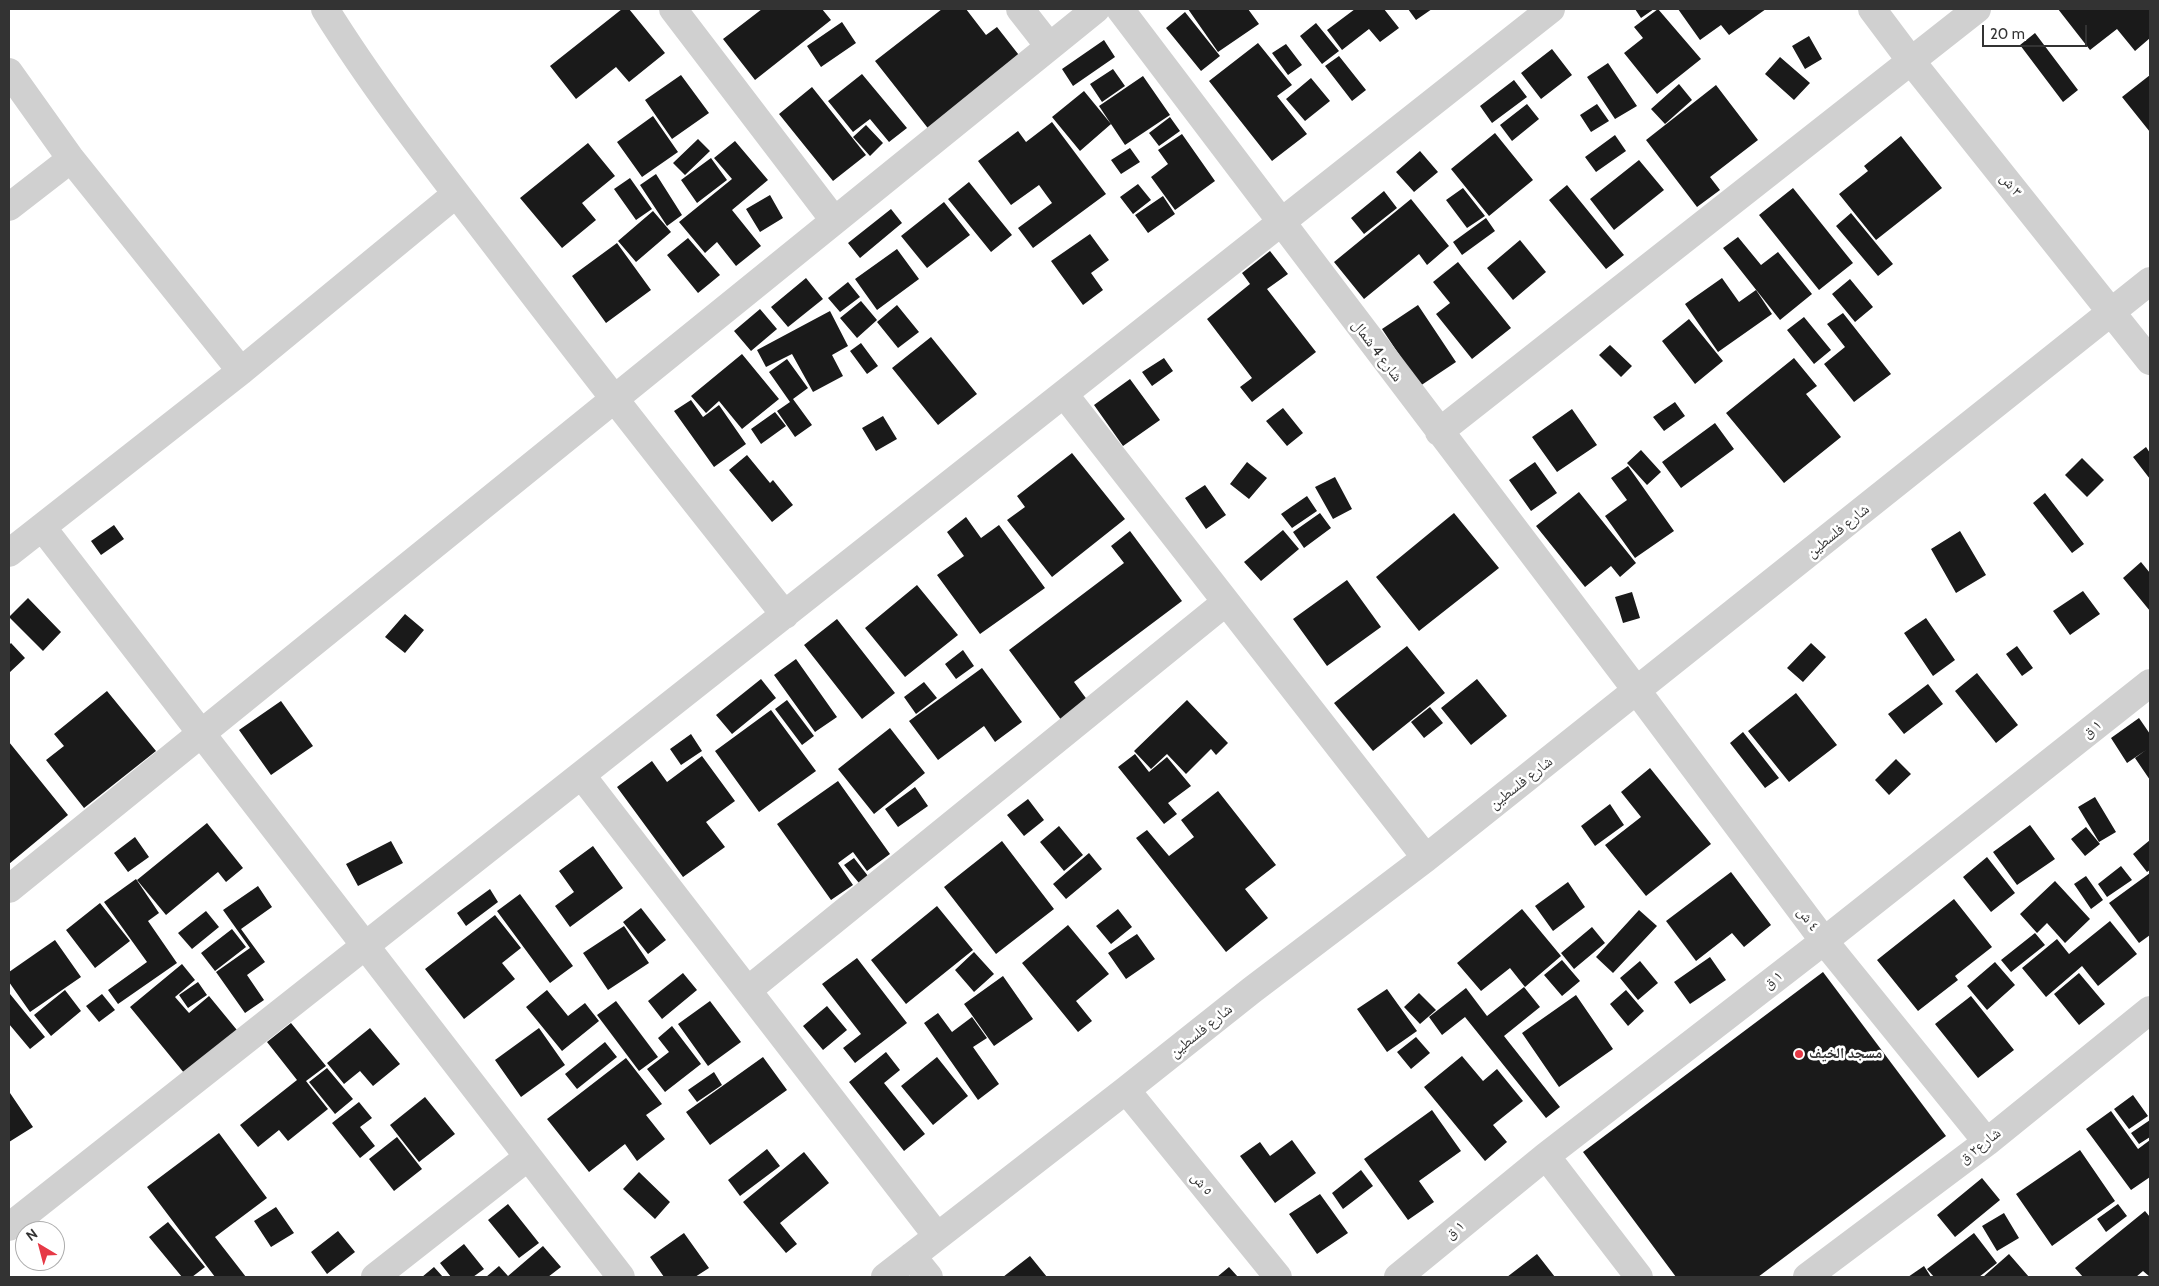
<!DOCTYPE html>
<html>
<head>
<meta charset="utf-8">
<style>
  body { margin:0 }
  #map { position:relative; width:2159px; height:1286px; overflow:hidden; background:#fff; font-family:Cabin,sans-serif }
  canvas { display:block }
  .frame { position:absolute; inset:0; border:10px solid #333; pointer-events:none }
  .north { position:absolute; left:15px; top:1221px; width:50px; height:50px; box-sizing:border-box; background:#fff; border:1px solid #adadad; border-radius:50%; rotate:323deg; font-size:14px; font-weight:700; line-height:20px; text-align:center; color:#333 }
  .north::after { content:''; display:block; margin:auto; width:18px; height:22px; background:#e63946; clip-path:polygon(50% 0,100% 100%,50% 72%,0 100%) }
  .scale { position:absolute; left:1982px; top:25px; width:105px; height:22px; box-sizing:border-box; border:2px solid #333; border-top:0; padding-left:6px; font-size:15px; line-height:18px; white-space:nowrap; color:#333; -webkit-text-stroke:4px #fff; paint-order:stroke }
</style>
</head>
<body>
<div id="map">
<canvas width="2159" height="1286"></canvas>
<div class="frame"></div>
<div class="north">N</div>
<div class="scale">20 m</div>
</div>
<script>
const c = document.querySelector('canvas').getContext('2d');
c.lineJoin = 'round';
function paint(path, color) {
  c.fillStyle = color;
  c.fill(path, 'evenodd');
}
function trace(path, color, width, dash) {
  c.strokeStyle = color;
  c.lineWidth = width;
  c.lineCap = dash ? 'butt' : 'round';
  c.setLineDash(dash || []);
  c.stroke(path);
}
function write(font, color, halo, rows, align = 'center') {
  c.font = font + ' Cabin,"Noto Naskh Arabic",sans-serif';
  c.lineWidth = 5;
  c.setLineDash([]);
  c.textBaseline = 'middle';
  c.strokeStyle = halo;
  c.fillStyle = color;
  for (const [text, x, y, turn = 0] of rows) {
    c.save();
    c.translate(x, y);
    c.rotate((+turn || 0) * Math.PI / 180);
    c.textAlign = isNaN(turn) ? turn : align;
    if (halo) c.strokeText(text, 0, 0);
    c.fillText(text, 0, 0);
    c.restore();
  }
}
paint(new Path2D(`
  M622,9H629L665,53L629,82L616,67L576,99L550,66Z
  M762,9H822L831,20L755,80L723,39Z
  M942,9H966L986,35L997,27L1029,68L938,141L875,61Z
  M1188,9H1248L1259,24L1218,52Z
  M1355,9H1384L1399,28L1380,42L1369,29L1342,50L1327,30Z
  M1408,9H1432L1416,20Z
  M1635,9H1654L1641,18Z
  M1658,9L1701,59L1657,94L1624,53L1643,38L1634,27Z
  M1678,9H1766L1729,35L1721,25L1700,40Z
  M2058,9H2150V38L2135,51L2117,29L2090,50Z
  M1185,12L1220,56L1201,71L1166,28Z
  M842,22L856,43L821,67L807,46Z
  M1316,23L1339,51L1322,64L1300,36Z
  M2035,33L2078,90L2063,102L2020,45Z
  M1809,36L1822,59L1805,69L1792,46Z
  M1104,40L1115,57L1073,86L1062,69Z
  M1258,43L1292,85L1277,96L1307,134L1272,161L1209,81Z
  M1286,44L1302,65L1288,75L1272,53Z
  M1552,49L1572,75L1541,99L1521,73Z
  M1339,56L1366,90L1352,101L1325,66Z
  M1780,57L1810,83L1794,100L1765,74Z
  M1608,63L1637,106L1615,119L1587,77Z
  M1113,69L1125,86L1102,102L1090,84Z
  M862,74L907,128L889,142L870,119L853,132L828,101Z
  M681,75L709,113L672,139L645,100Z
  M2150,75V132L2122,97Z
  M1143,76L1170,115L1125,145L1099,106Z
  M1311,78L1330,101L1305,121L1286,99Z
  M1514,80L1527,97L1492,123L1480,106Z
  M1679,84L1692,100L1665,124L1651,109Z
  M1716,85L1758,140L1710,177L1720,190L1697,207L1646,140Z
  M812,87L866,155L833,181L779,114Z
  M1084,91L1111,124L1080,151L1052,117Z
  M1527,104L1539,119L1512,141L1500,125Z
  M1597,104L1609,121L1591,132L1580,115Z
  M653,116L678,152L642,177L617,142Z
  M1170,117L1180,131L1159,146L1149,133Z
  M1052,122L1106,194L1033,248L1018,228L1052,203L1039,185L1011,205L978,161L1018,131L1026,142Z
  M866,125L883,143L870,156L853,137Z
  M1495,133L1533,180L1489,216L1451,169Z
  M1182,134L1215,181L1175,210L1151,177L1168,164L1158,150Z
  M1615,135L1626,151L1596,172L1585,157Z
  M1901,136L1942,188L1876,240L1839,194L1868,171L1864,166Z
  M698,139L710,151L685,175L673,163Z
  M735,141L768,180L732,210L761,246L736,266L717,242L705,253L679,222L732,179L714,158Z
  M588,143L615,176L582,203L596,220L562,248L520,198Z
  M1130,148L1140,162L1121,174L1111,160Z
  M1420,151L1438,172L1414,192L1396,172Z
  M711,158L727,180L697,203L681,180Z
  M1639,160L1664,190L1614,230L1590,199Z
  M656,174L682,215L667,226L640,185Z
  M630,178L652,209L636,220L614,189Z
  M969,182L1012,235L991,252L948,199Z
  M1138,184L1151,200L1133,214L1120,197Z
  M1567,185L1624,255L1606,269L1549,200Z
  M1463,188L1485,216L1467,228L1446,200Z
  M1793,188L1853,263L1819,290L1759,215Z
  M1384,191L1397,208L1364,234L1351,218Z
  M770,195L783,218L760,232L746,209Z
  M1163,196L1175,214L1148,233L1135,215Z
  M1411,199L1449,246L1427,265L1419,254L1364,299L1334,262Z
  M944,202L970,235L927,268L901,236Z
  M891,209L902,223L860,258L848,243Z
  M653,211L671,232L636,262L618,241Z
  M1851,213L1893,264L1878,276L1836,226Z
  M1486,218L1495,231L1462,255L1453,242Z
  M1090,234L1109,260L1091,273L1103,290L1083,305L1051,261Z
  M1738,237L1761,265L1778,252L1812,294L1780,320L1723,248Z
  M688,238L720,275L698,293L667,255Z
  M1520,240L1546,272L1513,300L1487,268Z
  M617,243L651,290L606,323L572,276Z
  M897,249L919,279L877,310L855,279Z
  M1270,251L1288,274L1267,289L1316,352L1252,402L1240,387L1252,378L1207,319L1250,284L1242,273Z
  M1458,262L1511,328L1472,359L1436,314L1450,303L1433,282Z
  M806,278L823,299L788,327L771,307Z
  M1722,278L1739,302L1756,290L1772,314L1718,352L1685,304Z
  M1850,279L1873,307L1855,322L1832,294Z
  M848,282L860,297L840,312L828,298Z
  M861,301L877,320L857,338L840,318Z
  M897,305L919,332L898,348L877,322Z
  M1418,305L1456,362L1420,386L1382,329Z
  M760,309L777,329L751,351L734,331Z
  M830,311L848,346L832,355L843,376L813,392L792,354L766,367L757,350Z
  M1843,313L1891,374L1854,402L1824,364L1845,347L1827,324Z
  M1804,317L1831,350L1814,364L1787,330Z
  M1689,319L1723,361L1695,384L1662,341Z
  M931,337L977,394L938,425L892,368Z
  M861,343L878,366L867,374L850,351Z
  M1610,345L1632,366L1621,377L1599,355Z
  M742,354L779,399L742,429L719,401L706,413L691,396Z
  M1164,358L1173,371L1152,386L1142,372Z
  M1794,358L1817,386L1806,394L1841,437L1784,483L1726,413Z
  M787,359L808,388L793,399L812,425L795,437L777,411L790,402L769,372Z
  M1130,379L1160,420L1123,446L1094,405Z
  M691,400L703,417L719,405L746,444L714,467L674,411Z
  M1675,402L1685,416L1664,431L1653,417Z
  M1283,408L1303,433L1287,446L1266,421Z
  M1572,409L1597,445L1557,472L1532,437Z
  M775,412L786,426L761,444L751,429Z
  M883,416L897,439L876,451L862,428Z
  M1715,423L1734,449L1681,488L1662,462Z
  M2146,447L2150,453V479L2133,457Z
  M1641,450L1661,472L1647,485L1627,463Z
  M1072,453L1125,519L1052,577L1007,520L1025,507L1017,496Z
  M747,455L770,483L773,480L793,505L772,522L729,470Z
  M2082,458L2104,480L2087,497L2065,475Z
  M1247,462L1267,478L1249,499L1230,484Z
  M1535,462L1557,493L1531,511L1509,480Z
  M1628,466L1674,531L1635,558L1605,516L1627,500L1611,478Z
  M1335,477L1352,509L1333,519L1315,487Z
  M1205,485L1226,515L1206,529L1185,498Z
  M1579,492L1636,563L1620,577L1611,566L1585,587L1536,526Z
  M2045,493L2084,544L2072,553L2033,503Z
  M1307,496L1317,511L1292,528L1281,514Z
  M1320,513L1331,528L1304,548L1293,532Z
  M1454,513L1499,568L1419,631L1376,577Z
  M966,517L981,538L999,525L1045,588L980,634L937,575L964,556L947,532Z
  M114,525L124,539L101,555L91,541Z
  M1283,530L1299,549L1261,581L1244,562Z
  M1130,531L1182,601L1074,682L1088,701L1062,721L1009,650L1124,563L1111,546Z
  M1960,531L1986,575L1956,593L1931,549Z
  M2141,562L2150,573V611L2123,578Z
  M1347,580L1381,627L1327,666L1293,619Z
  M917,585L958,635L905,677L865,628Z
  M2083,591L2100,614L2070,635L2053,611Z
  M1632,592L1640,618L1623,623L1615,597Z
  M28,598L61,632L43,651L9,617Z
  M405,614L424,630L405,653L385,637Z
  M1926,618L1955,660L1933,676L1904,633Z
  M837,619L895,693L862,719L804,645Z
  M11,643L25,658L9,673V645Z
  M1811,643L1826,657L1803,682L1787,668Z
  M1407,646L1445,693L1373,751L1334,703Z
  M2017,646L2033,668L2022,676L2006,654Z
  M963,650L974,666L956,679L945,664Z
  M796,659L837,717L815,732L774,675Z
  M982,668L1022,722L995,742L984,726L938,760L909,721Z
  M1977,673L2018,725L1996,743L1955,691Z
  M761,679L776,698L732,734L716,715Z
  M1477,679L1507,716L1471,745L1441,708Z
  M924,682L937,698L916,714L904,697Z
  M1928,684L1943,704L1904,734L1888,714Z
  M107,691L156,751L84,808L46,760L64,746L54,734Z
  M1796,693L1837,745L1789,782L1748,731Z
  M787,700L814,736L802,745L775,709Z
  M1187,700L1228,743L1216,755L1211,749L1186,774L1167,754L1151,769L1134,751Z
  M281,701L313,746L271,775L239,730Z
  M1430,707L1443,723L1424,738L1411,722Z
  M771,710L816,771L759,812L715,751Z
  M2139,718L2150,734V780L2135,758L2146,750L2127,763L2111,738Z
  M890,728L925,773L874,814L838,769Z
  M1743,732L1779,778L1765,788L1730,743Z
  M691,734L702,751L681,765L670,749Z
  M9,742L68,815L9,864Z
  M1135,754L1149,772L1167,757L1191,786L1168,803L1177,814L1164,824L1118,767Z
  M702,756L735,801L706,822L725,847L683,877L617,787L652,761L667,782Z
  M1896,759L1911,774L1889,795L1875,780Z
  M1650,768L1711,844L1646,896L1605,845L1641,817L1621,792Z
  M838,781L890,854L867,871L853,852L838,863L853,885L831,900L777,824Z
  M915,787L928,806L898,827L885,809Z
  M1218,791L1276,865L1245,889L1268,918L1226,952L1136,838L1147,830L1169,856L1194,837L1181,820Z
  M2095,797L2116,832L2099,842L2078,807Z
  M1028,799L1044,820L1024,836L1007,815Z
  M1610,804L1624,825L1595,846L1581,826Z
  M207,823L243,868L226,882L218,872L166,915L137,880Z
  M2030,825L2055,859L2017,885L1993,852Z
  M1059,826L1083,855L1064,871L1040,842Z
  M2086,827L2100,844L2085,856L2071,839Z
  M135,837L149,857L128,872L114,853Z
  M2150,840V870L2147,872L2133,854Z
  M391,841L403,863L358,886L346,864Z
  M1002,841L1054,909L996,954L944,887Z
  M593,846L623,888L570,927L555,906L574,892L559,871Z
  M1089,853L1102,869L1066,899L1053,884Z
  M1987,857L2015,893L1991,912L1963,877Z
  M854,858L868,876L859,883L844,865Z
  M2121,866L2132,880L2107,897L2098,884Z
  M1731,872L1771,925L1744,947L1732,933L1696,961L1666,921Z
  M2150,873V935L2139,943L2109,903Z
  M2086,876L2103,900L2091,909L2074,884Z
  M136,879L159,913L148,921L177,963L118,1004L108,990L147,962L104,902Z
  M2055,881L2090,919L2065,943L2047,923L2037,933L2020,914Z
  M1568,882L1585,907L1553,931L1535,906Z
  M258,886L272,907L241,929L265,962L247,975L264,1000L245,1013L216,972L250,948L223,910Z
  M490,889L498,902L466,926L457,913Z
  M520,894L573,966L550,983L497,911Z
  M1954,899L1992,947L1955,976L1958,980L1918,1011L1877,960Z
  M100,903L130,941L95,968L66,930Z
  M937,906L973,950L906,1004L871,960Z
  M641,908L666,940L648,954L623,922Z
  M1118,909L1132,927L1111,944L1096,926Z
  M1522,909L1561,956L1525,987L1510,968L1481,991L1457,963Z
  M1639,910L1657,926L1613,973L1596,957Z
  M206,911L219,927L192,949L178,933Z
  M495,915L521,948L502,963L515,979L464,1019L425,969Z
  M2110,921L2137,954L2098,986L2082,966L2046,997L2022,968L2057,939L2069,954Z
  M1068,925L1109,974L1076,1001L1092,1021L1078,1032L1022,963Z
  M624,926L649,963L608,990L583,953Z
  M1592,927L1605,943L1574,969L1561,953Z
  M232,929L246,947L215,971L201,953Z
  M2035,933L2045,945L2011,972L2001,960Z
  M1137,934L1155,959L1126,979L1108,953Z
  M55,940L81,977L30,1012L9,982V972Z
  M974,952L994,974L974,992L955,970Z
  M1710,957L1726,980L1690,1004L1674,982Z
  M857,958L907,1023L855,1063L843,1048L861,1034L822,984Z
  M1562,960L1580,981L1562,996L1544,975Z
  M1640,961L1658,983L1638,1000L1620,978Z
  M1995,962L2015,985L1987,1010L1967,986Z
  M182,964L195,980L175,997L189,1013L209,996L241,1035L189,1079L130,1007Z
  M1823,972L1946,1136L1758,1277H1676L1583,1152Z
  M683,973L697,990L662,1019L648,1001Z
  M2079,973L2105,1004L2079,1025L2054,994Z
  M1003,976L1033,1019L994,1046L964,1004Z
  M198,982L207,995L188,1008L179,995Z
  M1524,987L1540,1007L1504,1036L1560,1107L1546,1118L1465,1017L1442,1035L1429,1017L1466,988L1487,1016Z
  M1387,989L1417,1031L1387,1052L1357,1009Z
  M65,990L81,1011L51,1036L34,1015Z
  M547,990L568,1016L585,1003L599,1021L562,1051L526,1007Z
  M1626,990L1644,1011L1628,1026L1610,1004Z
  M1419,993L1436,1010L1420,1024L1404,1007Z
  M10,994L45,1037L30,1049L9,1024Z
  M102,994L115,1010L99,1022L86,1006Z
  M1576,995L1613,1049L1559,1087L1522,1033Z
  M1971,996L2014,1050L1978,1078L1935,1024Z
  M616,1001L658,1057L639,1071L597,1015Z
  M710,1001L741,1042L708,1066L678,1024Z
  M827,1006L847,1030L823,1050L803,1026Z
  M938,1013L952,1032L972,1017L987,1038L973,1047L999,1084L978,1100L924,1023Z
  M291,1023L326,1066L306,1081L328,1109L288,1141L279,1130L258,1147L240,1125L297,1080L267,1042Z
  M672,1026L701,1064L665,1092L647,1069L669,1052L658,1038Z
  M370,1028L400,1064L373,1086L360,1071L344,1084L327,1063Z
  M539,1028L565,1065L521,1097L495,1060Z
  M1416,1037L1430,1053L1411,1069L1397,1052Z
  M605,1042L617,1057L577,1089L565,1074Z
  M886,1052L900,1070L884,1083L925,1134L904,1151L849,1082Z
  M1462,1056L1483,1081L1497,1069L1523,1101L1493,1125L1507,1142L1485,1161L1424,1087Z
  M763,1057L787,1090L710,1145L686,1112Z
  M937,1057L968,1096L933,1125L901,1086Z
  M626,1058L662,1104L646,1115L665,1139L637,1161L625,1144L589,1172L547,1119Z
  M327,1068L353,1099L335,1114L309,1082Z
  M714,1072L722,1085L697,1102L688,1090Z
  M10,1093L33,1127L9,1142V1094Z
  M2133,1095L2148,1116L2129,1129L2114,1109Z
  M425,1097L455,1134L419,1162L390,1125Z
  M359,1102L372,1118L360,1127L375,1146L360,1158L332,1123Z
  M1432,1110L1461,1151L1419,1181L1434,1202L1408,1220L1364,1159Z
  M2111,1111L2138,1149L2150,1140V1177L2131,1190L2086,1129Z
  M2150,1120V1137L2139,1144L2131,1133Z
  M219,1133L267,1198L215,1237L246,1277H215L147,1187Z
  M397,1137L422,1169L394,1191L369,1159Z
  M1292,1140L1316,1173L1275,1203L1240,1156L1260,1142L1270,1156Z
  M767,1149L780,1166L740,1196L728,1180Z
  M2080,1150L2115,1201L2052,1246L2016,1194Z
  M804,1152L829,1183L780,1223L797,1244L786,1253L743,1202Z
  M1361,1170L1373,1186L1343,1209L1332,1193Z
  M639,1172L670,1202L655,1219L623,1189Z
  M1982,1178L2000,1200L1955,1237L1937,1215Z
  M1320,1194L1348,1233L1317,1254L1289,1214Z
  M508,1204L539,1243L519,1258L488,1220Z
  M2118,1204L2127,1216L2106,1232L2097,1219Z
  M276,1207L294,1233L271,1247L254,1221Z
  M2145,1211L2150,1217V1277L2143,1271L2136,1277H2083L2075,1268Z
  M2004,1213L2019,1238L1997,1251L1982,1226Z
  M168,1222L205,1267L192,1277H182L149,1237Z
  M338,1231L355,1252L327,1274L311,1252Z
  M684,1233L709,1268L695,1277H664L650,1257Z
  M1974,1233L1997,1263L1979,1277H1934L1927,1269Z
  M464,1244L484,1269L473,1277H451L440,1263Z
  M543,1246L561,1267L548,1277H486L499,1266L508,1276Z
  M1537,1254L1555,1277H1507Z
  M2009,1254L2029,1277H1983Z
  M1030,1256L1047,1277H1003Z
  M1924,1266L1931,1277H1908Z
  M434,1267L443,1277H422Z
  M1229,1267L1238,1277H1217Z`), '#1a1a1a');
trace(new Path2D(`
  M325,9C376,91 436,167 495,244C590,369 687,492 785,615
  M673,9L834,220
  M1020,9L1049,46
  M1120,9L1637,691L1824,941L1987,1142
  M1872,9L1911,61L2150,361
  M9,72L71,159L241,371
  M9,207L71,159
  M1064,394L1426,858
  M1439,432L1977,9
  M42,527L621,1277
  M9,553L241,371L456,194
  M582,776L937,1236
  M9,889L1096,9
  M748,990L1226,602
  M1126,1090L1278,1277
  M1546,1156L1639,1277
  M9,1227L1551,9
  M912,1256L929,1277
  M375,1277L528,1157
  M885,1277L1126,1090L1252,990L1426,858L2150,281
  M1398,1277L1546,1156L1824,941L2150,683
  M1807,1277L1987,1142L2150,1010`), '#d0d0d0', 28);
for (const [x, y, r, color] of [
  [1799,1054,5,"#e63946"]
]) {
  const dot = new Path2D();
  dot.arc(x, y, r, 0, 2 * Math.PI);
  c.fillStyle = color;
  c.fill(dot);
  trace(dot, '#fff', 2);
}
write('15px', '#333', '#fff', [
  ["٣ ش",2011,185,51],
  ["شارع 4 شمال",1377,351,53],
  ["شارع فلسطين",1838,531,-39],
  ["١ ق",2092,729,-38],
  ["شارع فلسطين",1521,783,-38],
  ["٤ ش",1808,919,53],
  ["١ ق",1773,980,-38],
  ["شارع فلسطين",1201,1031,-39],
  ["شارع٢ ق",1980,1146,-38],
  ["٥ ش",1202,1184,51],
  ["١ ق",1455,1230,-39]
]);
write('bold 15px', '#333', '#fff', [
  ["مسجد الخيف",1809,1054]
], 'left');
</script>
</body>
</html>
